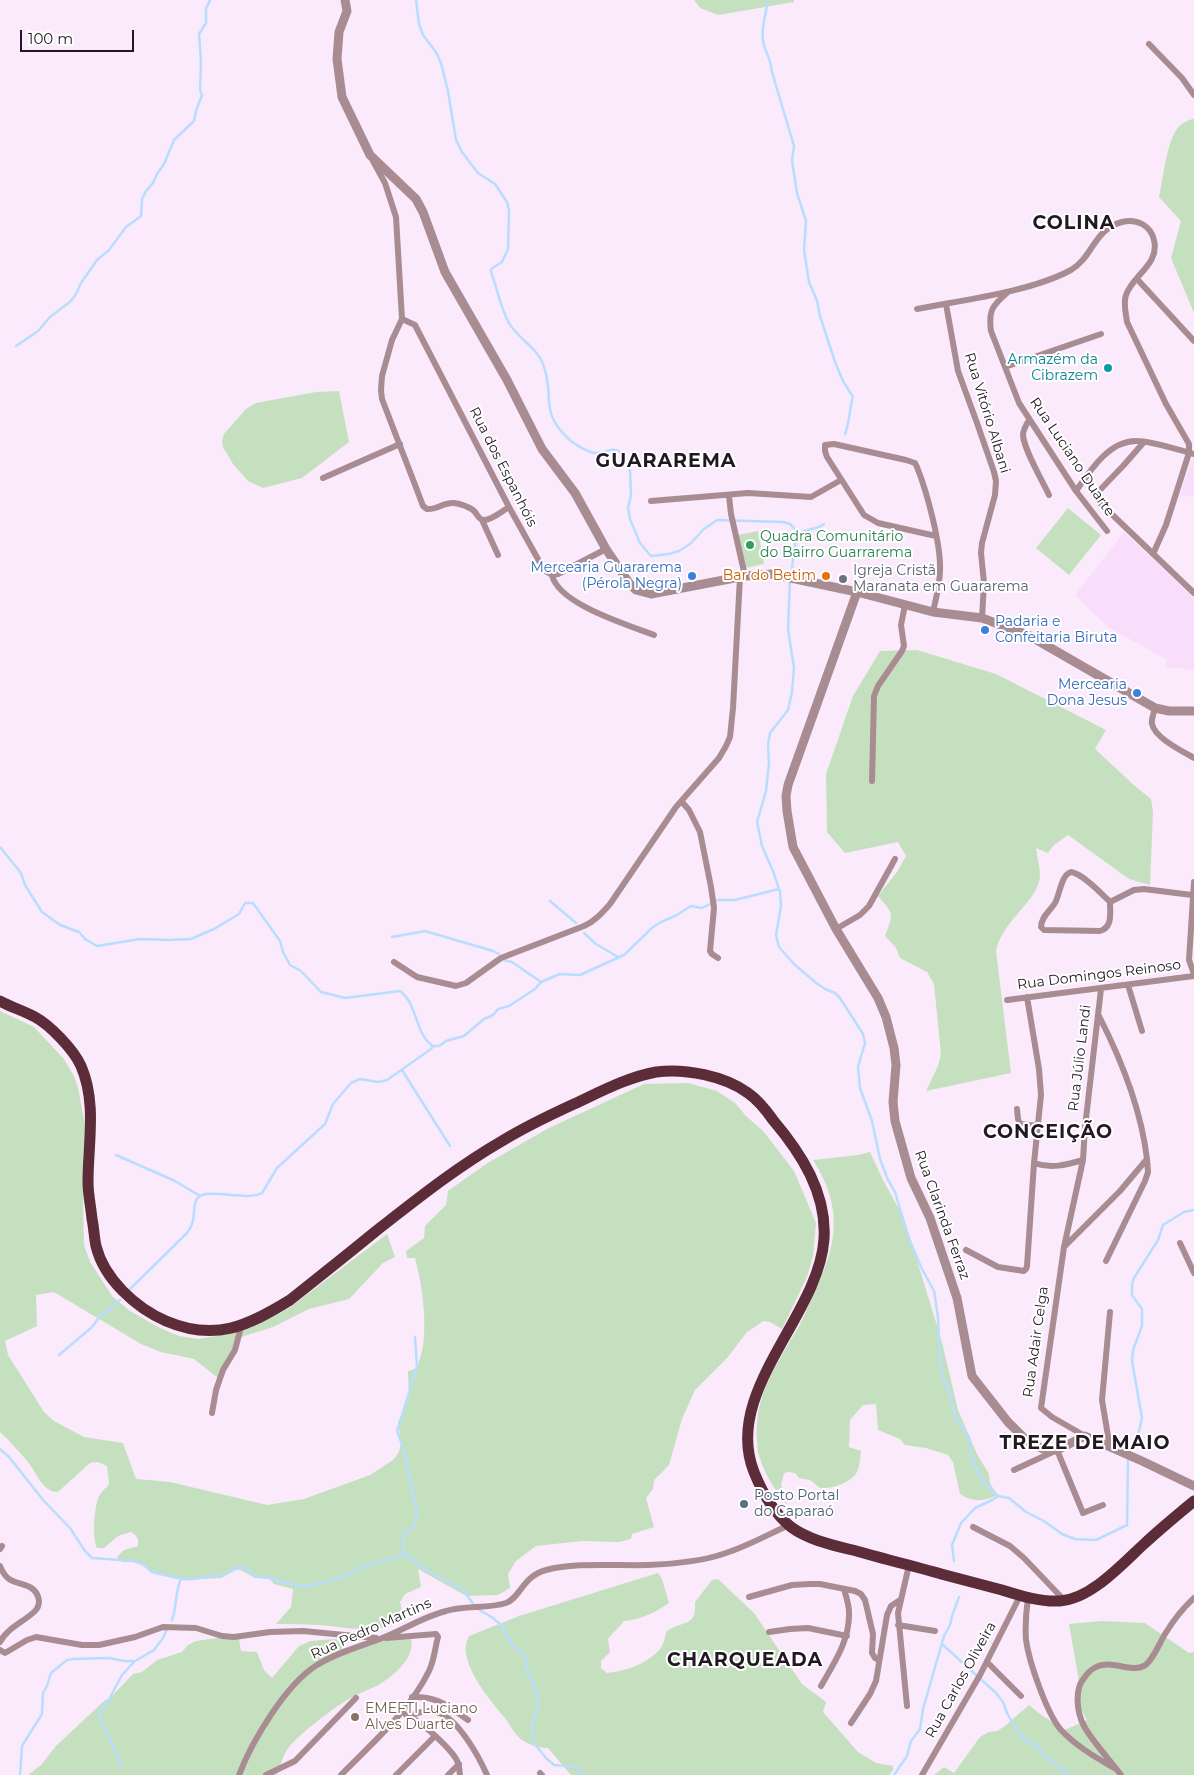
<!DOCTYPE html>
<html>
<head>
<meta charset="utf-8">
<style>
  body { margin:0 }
  #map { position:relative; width:1194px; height:1775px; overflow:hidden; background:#fbeafc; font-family:Montserrat,sans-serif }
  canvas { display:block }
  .scale { position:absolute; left:20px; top:30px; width:114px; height:22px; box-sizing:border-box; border:2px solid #211822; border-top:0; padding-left:6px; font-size:15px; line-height:18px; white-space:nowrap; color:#211822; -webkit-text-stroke:4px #fff; paint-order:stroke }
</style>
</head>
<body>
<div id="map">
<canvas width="1194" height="1775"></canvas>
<div class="scale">100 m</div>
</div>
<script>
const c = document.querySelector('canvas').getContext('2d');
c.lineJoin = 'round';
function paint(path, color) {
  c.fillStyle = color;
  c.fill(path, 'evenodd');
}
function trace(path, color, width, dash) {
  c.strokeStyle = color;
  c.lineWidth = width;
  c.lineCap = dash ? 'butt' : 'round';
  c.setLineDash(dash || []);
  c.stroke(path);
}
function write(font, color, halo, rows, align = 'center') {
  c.font = font + ' Montserrat,sans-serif';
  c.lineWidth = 4;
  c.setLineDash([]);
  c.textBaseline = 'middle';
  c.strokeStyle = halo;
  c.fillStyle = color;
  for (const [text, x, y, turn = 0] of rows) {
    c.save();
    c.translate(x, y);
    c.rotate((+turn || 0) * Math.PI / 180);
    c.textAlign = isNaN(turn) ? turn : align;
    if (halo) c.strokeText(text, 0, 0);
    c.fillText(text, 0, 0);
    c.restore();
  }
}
paint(new Path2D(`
  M1192,460H1194V497L1180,495Z
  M1124,532L1194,598V670L1165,667L1167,660L1108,627L1075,595Z`), '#f9defb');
paint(new Path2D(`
  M694,0H794V2L718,15L700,8Z
  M1193,119H1194V313L1171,258L1181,221L1159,197C1163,179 1166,148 1175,132C1179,125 1185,121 1193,119Z
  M339,391L349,442L302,478L263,488L248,481L233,464L223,447L222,441L224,434L246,409L256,403L316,392Z
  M1068,508L1101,535L1069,575L1036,548Z
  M758,531L764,564L745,568L738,535Z
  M917,650L996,674L1106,730L1095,749L1136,787L1151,799L1153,812L1150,885L1129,879L1068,835L1053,846L1048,853L1036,848C1037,857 1040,867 1040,876C1039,900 1001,922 996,951L1011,1073L926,1091L938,1066L941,1054L934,984L927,972L900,958L896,948L885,936C894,912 894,915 878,896L897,872L906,856L898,842L845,853L827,832L826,774L853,696L880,651Z
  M0,1011L34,1027L64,1059L74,1076L78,1088L86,1130L83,1157L85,1169L83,1199L84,1245L90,1262L112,1296L130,1311L160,1328L179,1336L198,1339L229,1334L253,1327L289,1308L387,1234L395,1257L383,1263L349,1299L309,1309L273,1327L238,1338L218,1378L194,1359L161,1352L141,1344L54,1292L36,1295L37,1326L5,1341L8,1355L44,1412L54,1421L84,1437L123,1443L136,1479L170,1482L267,1505L304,1499L370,1475L393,1460L399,1452L401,1443L398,1422L409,1398L408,1371L417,1368C419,1361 422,1353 423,1345C427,1320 422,1283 415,1258H407L406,1251L424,1238L425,1226L446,1205L448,1191L486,1164L547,1129L644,1084L688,1083L717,1091L735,1103L746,1116L764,1132L794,1171L816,1223L813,1256L807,1277L782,1329L770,1322L763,1321L758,1325L747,1332L728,1357L695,1390L682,1419L669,1465L654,1480L653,1489L646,1498L654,1527L632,1534L631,1539L619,1542L582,1541L536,1546L516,1561L508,1574L510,1588L498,1595L466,1596L418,1569L421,1587L405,1594L400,1602L404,1619C380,1636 346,1627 319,1625C305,1624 290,1624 276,1624L291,1607L293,1589L274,1584L270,1579L255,1578L240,1570H236L221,1578L184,1580L157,1573L141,1565L133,1562H123L118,1560L117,1557L124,1550L138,1546C139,1538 137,1536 131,1532L118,1536L104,1548H97C92,1537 94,1507 99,1496C101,1492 106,1488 109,1484L107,1466L98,1462L90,1463L58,1492C42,1492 37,1473 28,1462C19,1452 10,1441 0,1432Z
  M870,1152L883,1180L904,1218L942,1342L958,1410L977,1454L989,1474L990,1483L997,1495C985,1502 971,1502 960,1494L953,1462L948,1455L926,1448L905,1445L900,1439L878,1430L876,1404L863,1405L850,1420L849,1447L861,1451C860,1458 860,1466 857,1472C851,1483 832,1489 820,1488L810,1480L799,1478L795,1473L789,1472L784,1473L781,1485L787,1505C775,1490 764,1474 759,1455C757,1451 758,1445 757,1440C754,1396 776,1365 798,1328C804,1317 809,1305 814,1293C837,1244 844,1209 813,1160L858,1155Z
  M658,1573L662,1579L669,1603C656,1612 640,1620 624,1621C619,1628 613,1632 608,1639L610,1652L601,1661V1668L607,1673C626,1671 647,1664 660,1649C665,1643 664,1637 667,1631C682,1620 697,1628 695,1602L712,1580L718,1579L754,1613L802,1684L826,1702L823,1712L858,1752L876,1763L893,1766V1770L889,1775H571L548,1748C539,1748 529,1745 522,1740C515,1735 510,1725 505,1718C490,1700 455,1660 469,1636L519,1616Z
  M1102,1621L1145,1623L1189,1653L1194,1652V1775H934L944,1767L954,1773L980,1737L989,1732L997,1731L1005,1726L1029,1705L1040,1714L1065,1730L1087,1720L1080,1708L1079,1681L1069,1624Z
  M410,1636C418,1654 397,1673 383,1682C373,1689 360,1692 349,1699C332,1709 302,1732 289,1747C283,1754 280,1767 277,1775H28L41,1765L56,1746L104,1701L112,1696L133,1674L142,1672L157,1660L182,1652L188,1645L196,1641L217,1638L239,1639L241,1651L257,1652L264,1670L272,1678L299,1646L310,1641L336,1639L342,1645V1649C365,1646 387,1640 410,1636Z`), '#c5e0bf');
trace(new Path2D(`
  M416,0L419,24L423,35L436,52L441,63L448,91L456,140L462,152L478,173L495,184L507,202L509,211L508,249L502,262L491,269V272C497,287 501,310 509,323C518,339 536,346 543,364C556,397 537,411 571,441C576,445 588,452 595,453C604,454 612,446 620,452L630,470L631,495L628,508L630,519L640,543L651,556L669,554L679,551L690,544L704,529L717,520L783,522L790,524L797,531L791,575
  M768,0C766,14 760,31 764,45C767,56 771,59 772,72L794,146L792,161L797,193L806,221L804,250L809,282L817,301L820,316L835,362L843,381L853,397C849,410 850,422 845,434
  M16,346L38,331L50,317L71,301L76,294L81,283L97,260L109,250L126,227L141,216L142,199L146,191L153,183L157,174L164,164L174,140L194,121L196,111L202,95L200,90L201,61L199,34L206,23V9L210,0
  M797,533L819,527L824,524
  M790,580L788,629L794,668L792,692L788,710L770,733L768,744L769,763L766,791L757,822L762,846L773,871L780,892L781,906L776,935L779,947L795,965L815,982L825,989L835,993L840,998L863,1034L865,1043L858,1067L860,1088L872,1121L880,1159L888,1180L895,1192L908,1236L921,1267L934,1291L938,1317L940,1364L942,1375L950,1394L956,1418L969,1437L971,1456L981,1479L998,1496L1009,1498L1026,1512L1044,1521L1062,1534L1075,1539L1096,1540L1127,1525L1128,1458
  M0,847L21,873L25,885L42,912L60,925L79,932L85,939L97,946L140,939L169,940L191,939L214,929L239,914L245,903H253L280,941L283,952L290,965L301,971L321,992L345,998L400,991C418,1004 415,1035 433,1046
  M550,901L576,923
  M584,933L596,944L618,957
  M392,937L425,931L493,951L499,954
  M504,960L512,962L541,982
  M402,1070L450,1146
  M116,1155L175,1181L200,1196
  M130,1289L187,1233C198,1219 191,1208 197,1199C205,1186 245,1202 262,1193L277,1168L325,1124L333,1104L351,1083L360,1079L378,1082L387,1080L431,1049L433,1046H439L446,1041L464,1036L484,1019L493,1015L498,1009L509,1006L535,989L541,982L560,974L580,975L624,955L653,927L661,922L675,916L691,906L702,908L718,900H735L779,889
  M59,1355L92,1327L100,1316L108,1311L120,1300
  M0,1449L9,1457L44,1501L70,1528L85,1551L92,1558L135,1561L142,1563L152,1572L181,1579H193L225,1574L236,1568L242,1567L247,1569L255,1576L270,1578L282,1582L303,1586L312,1585L346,1576L364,1566L407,1555L420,1566L464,1591L474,1605
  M1129,1453L1139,1431L1142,1418L1132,1361L1133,1350L1142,1326V1309L1132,1295V1284L1134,1278L1158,1240L1163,1225L1184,1212L1194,1210
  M405,1555L403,1546V1535L415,1525L417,1513L404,1450L397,1431L417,1367L415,1337
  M954,1561L952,1545L961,1523L975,1508L992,1500L998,1496
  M478,1609L493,1618L501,1625L512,1644L525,1656L526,1669L534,1686L538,1697V1706L533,1721V1742L546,1758L554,1765L576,1767L583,1775
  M172,1620C177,1607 175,1591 181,1579
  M943,1645L996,1693L1003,1702L1007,1713L1017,1731L1028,1742L1036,1745L1041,1752L1068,1775
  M121,1768L117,1755L100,1718V1710L107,1703L122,1675L135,1661L154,1650L163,1638L167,1629
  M20,1775L22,1746L42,1714L43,1693L47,1686L51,1673L67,1660L73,1659L109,1658L124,1661H135
  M894,1775L907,1756L911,1741L920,1729L923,1709L944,1636L950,1625L952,1616L959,1597`), '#b8ddff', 2.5);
trace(new Path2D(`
  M1149,44L1182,78L1194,95
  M373,161L385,183L396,217L402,319L392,340L382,376L381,390L382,399L417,490L423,506L427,509C437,510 444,502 454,503C461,504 467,506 473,510C477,513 478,520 484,520C492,520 502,511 509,507
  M1137,279L1194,341
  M1008,292C993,305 988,310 991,331L1019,403L1076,491L1107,531
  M946,304L958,371L977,423L994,472L996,481L995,495L982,543L981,553L984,583L982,618
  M917,309C963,300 1030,292 1071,270C1093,257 1094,229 1122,222C1137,218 1151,226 1154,240C1160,264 1133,275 1126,295C1123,303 1126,314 1127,322L1166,404L1189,444V453L1166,525L1153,554
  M402,319L415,325L509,507L544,570L552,575L558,574L606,549
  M1005,367L1101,334
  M1029,420C1026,425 1023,430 1023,435C1024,450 1042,480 1049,495
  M1144,442L1123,466L1097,493L1098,501L1194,593
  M323,478L400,444
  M1076,491C1090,471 1109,440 1137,441C1152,441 1178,450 1194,454
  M729,496L731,514L745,576
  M651,501L748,493L811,497L841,480
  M482,520L498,555
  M552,575C558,604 628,625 654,635
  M933,612C936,598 940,584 940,570C941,544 927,492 917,467L915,463L906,460L834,444L825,445V451L827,457L864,515L878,523L936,536
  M1155,708C1154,713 1151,719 1152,724C1155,738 1182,751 1194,758
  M872,781L874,696L878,686L902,651L904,646L901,625L905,605
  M682,802L689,810L700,832L711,887L714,908L710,951L712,954L718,958
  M1071,872C1083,874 1101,893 1110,902C1110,913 1113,927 1100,931L1044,930L1041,927C1041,917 1050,911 1055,903C1060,894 1061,875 1071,872Z
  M1194,882L1189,960L1194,974
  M1110,902L1134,890L1144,889L1192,895
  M836,929L860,915L869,906L895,859
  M394,962L417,977L456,986L466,983L501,958L584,926C595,921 602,913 610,904L676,807L719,758L726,746L730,737L733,708L740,577
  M1128,985L1142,1031
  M1007,1000L1194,976
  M1017,1109L1018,1119L1020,1124L1039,1126
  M1034,1163C1051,1169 1066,1165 1083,1160
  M1180,1243L1194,1273
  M1064,1247L1120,1191L1147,1159C1141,1108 1122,1061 1099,1016
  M966,1250L998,1267L1024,1271L1026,1269L1027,1266L1034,1163L1041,1095L1039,1069L1027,997
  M1106,1261L1145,1181L1148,1172L1147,1159
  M212,1413L216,1390L223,1370L235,1350L241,1327
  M1085,1436L1052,1417L1041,1408L1064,1247L1083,1160L1085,1127L1101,989
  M1110,1448L1102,1400L1110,1312
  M1014,1470L1057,1450L1083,1513L1103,1505
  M973,1527L1010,1546L1024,1558L1065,1601
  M0,1549L2,1546
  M0,1566C2,1571 5,1576 9,1579C19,1586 37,1583 39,1601C39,1605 38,1608 35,1611C24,1622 8,1627 0,1642
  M749,1597L792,1585L810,1584H820L855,1591L861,1594L865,1600L873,1634L872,1653L875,1658L879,1660
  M1028,1598C1026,1612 1025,1626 1026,1640C1029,1662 1047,1714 1061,1730C1076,1746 1095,1757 1114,1768
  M898,1625L935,1631
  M769,1632L790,1629L808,1628L847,1636
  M0,1650L5,1653L27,1640L36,1637L82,1645H99L135,1637L163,1627L196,1628L222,1636L234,1637L270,1632L303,1631L376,1638
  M987,1662L1021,1696
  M821,1686C834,1663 850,1640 849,1612C849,1605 846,1596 844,1589
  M412,1697C438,1696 448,1706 468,1720
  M907,1706L898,1613L909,1565
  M406,1715C419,1719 454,1751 458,1763C460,1767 459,1771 460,1775
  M409,1716C419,1712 429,1709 439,1713C459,1720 479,1757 487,1775
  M851,1723L870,1694L876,1681L887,1615L891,1606L900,1600
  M540,1773L542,1775
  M239,1775C252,1741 286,1684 317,1665C336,1653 358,1647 380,1639C402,1631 422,1617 446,1611C465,1605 488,1609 506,1603C520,1598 523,1576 546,1570C574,1562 617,1566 648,1565C672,1564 700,1562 723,1554C746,1547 767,1535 789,1525
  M266,1775L295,1761L356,1698
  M341,1775C372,1743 409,1712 429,1671C434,1661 435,1648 438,1637L436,1634L386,1638
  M396,1775L435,1736
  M448,1775L459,1764
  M922,1775L980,1675L1020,1596
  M1121,1775C1110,1760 1092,1741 1084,1726C1077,1713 1074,1690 1084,1678C1088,1672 1095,1666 1102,1665C1115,1662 1132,1672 1144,1666C1152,1662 1160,1642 1165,1634C1173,1621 1183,1608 1194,1598`), '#a88c91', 6);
trace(new Path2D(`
  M345,0L347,11L339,32L337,59L342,97L370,155L416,199L423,212L445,272L507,380L542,449L575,493L606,549L629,583L636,590L651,594L745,576L772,574L857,592L933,612L982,618L1028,635L1155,708L1169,711H1194
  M857,592L788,785L786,796L787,811L793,847L836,929L878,998L886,1017L894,1048L896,1065L893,1102L895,1121L911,1178L930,1218L957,1298L972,1376L1008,1422L1026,1440L1043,1449L1057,1450L1085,1436L1142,1461L1194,1486`), '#a88c91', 9);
trace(new Path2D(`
  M0,1001C11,1007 24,1011 35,1017C50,1025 74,1050 81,1066C97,1103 88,1143 88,1182C88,1195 91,1207 92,1219C94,1228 94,1237 96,1246C104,1279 136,1308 166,1321C215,1342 248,1326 290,1300C319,1277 348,1254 376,1231C417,1199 457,1167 502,1141C525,1127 550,1115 574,1104C600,1092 628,1077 656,1072C685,1068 725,1076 748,1093C758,1100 766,1110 773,1120C801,1153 827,1193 824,1239C819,1316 722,1392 754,1472C762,1492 775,1514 791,1527C810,1541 837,1546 860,1552C888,1560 917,1567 945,1575C964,1580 983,1585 1002,1590C1021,1596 1040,1602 1060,1601C1091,1599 1122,1564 1144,1544C1160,1529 1177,1515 1194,1501`), '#5c2c39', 11);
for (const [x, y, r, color] of [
  [1108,368,5,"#0f9aa8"],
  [750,545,5,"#2e9e5b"],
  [692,576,5,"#3f7fe0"],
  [826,576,5,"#e8710a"],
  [843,579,5,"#6b7280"],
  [985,630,5,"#3f7fe0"],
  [1137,693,5,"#3f7fe0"],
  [744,1504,5,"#5c6f8a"],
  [355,1717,5,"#8d6e63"]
]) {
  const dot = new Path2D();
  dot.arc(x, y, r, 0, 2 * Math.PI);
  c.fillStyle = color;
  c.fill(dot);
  trace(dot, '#fff', 2);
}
write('14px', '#0d838f', '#fff', [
  ["Armazém da",1098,360],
  ["Cibrazem",1098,376]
], 'right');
write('14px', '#211822', '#fff', [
  ["Rua Vitório Albani",987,413,73],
  ["Rua Luciano Duarte",1072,457,56],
  ["Rua dos Espanhóis",503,467,63],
  ["Rua Domingos Reinoso",1099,975,-7],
  ["Rua Júlio Landi",1080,1058,-83],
  ["Rua Clarinda Ferraz",942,1215,70],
  ["Rua Adair Celga",1036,1342,-82],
  ["Rua Pedro Martins",371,1629,-24],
  ["Rua Carlos Oliveira",961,1680,-61]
]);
write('14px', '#27864d', '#fff', [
  ["Quadra Comunitário",760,537],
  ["do Bairro Guarrarema",760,553]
], 'left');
write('14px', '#366cbe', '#fff', [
  ["Mercearia Guararema",682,568],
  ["(Pérola Negra)",682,584],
  ["Padaria e",995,622,"left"],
  ["Confeitaria Biruta",995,638,"left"],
  ["Mercearia",1127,685],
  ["Dona Jesus",1127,701]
], 'right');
write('14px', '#5b616d', '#fff', [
  ["Igreja Cristã",853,571],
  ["Maranata em Guararema",853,587]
], 'left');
write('14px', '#c56008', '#fff', [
  ["Bar do Betim",816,576]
], 'right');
write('14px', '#4e5e75', '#fff', [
  ["Posto Portal",754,1496],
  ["do Caparaó",754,1512]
], 'left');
write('14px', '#785e54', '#fff', [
  ["EMEFTI Luciano",365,1709],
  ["Alves Duarte",365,1725]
], 'left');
c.letterSpacing = '1px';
write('bold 19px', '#211822', '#fff', [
  ["COLINA",1074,223],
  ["GUARAREMA",666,461],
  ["CONCEIÇÃO",1048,1132],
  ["TREZE DE MAIO",1085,1443],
  ["CHARQUEADA",745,1660]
]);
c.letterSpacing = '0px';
</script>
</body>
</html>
